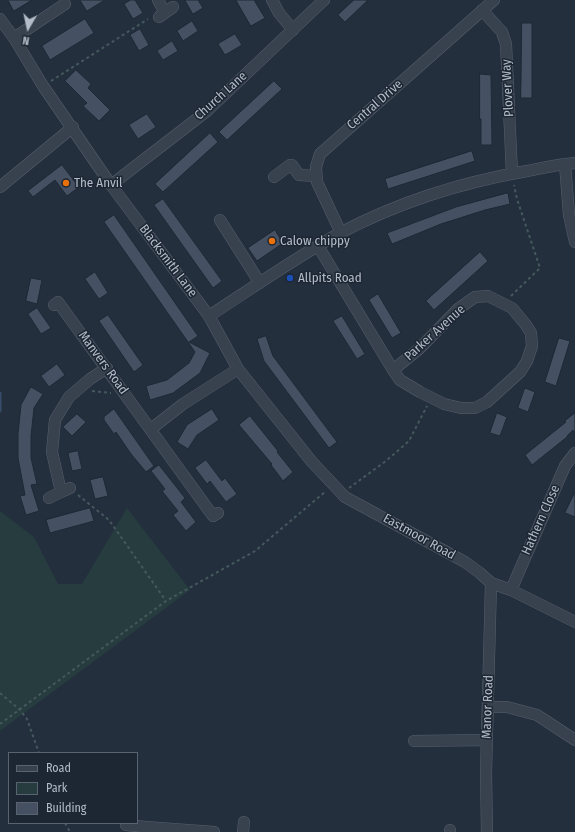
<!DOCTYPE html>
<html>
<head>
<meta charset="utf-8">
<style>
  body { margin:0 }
  #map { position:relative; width:575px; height:832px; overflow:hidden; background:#242f3e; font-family:"Fira Sans Condensed",sans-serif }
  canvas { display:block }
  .legend { position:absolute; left:8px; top:752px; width:130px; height:72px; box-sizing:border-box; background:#1d2633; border:1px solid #59626f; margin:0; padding:5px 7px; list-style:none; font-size:12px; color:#b4bcc9 }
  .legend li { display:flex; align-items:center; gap:8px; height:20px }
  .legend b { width:20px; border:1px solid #59626f }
  .north { position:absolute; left:8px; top:8px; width:40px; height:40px; -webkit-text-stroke:3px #1d2633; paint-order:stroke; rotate:189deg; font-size:11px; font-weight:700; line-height:16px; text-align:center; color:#b4bcc9 }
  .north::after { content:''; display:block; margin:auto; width:14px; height:18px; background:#b4bcc9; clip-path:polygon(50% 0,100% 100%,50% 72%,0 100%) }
</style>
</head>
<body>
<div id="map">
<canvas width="575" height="832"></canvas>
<ul class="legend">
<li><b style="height:5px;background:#38414e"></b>Road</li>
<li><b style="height:11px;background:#263c3f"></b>Park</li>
<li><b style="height:11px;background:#455162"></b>Building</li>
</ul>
<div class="north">N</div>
</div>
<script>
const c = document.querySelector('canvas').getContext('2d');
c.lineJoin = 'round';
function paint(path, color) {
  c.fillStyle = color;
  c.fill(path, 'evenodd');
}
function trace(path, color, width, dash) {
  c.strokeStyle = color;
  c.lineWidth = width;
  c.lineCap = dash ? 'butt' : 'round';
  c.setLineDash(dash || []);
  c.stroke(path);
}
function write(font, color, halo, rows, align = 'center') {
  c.font = font + ' "Fira Sans Condensed",sans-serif';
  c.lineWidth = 3;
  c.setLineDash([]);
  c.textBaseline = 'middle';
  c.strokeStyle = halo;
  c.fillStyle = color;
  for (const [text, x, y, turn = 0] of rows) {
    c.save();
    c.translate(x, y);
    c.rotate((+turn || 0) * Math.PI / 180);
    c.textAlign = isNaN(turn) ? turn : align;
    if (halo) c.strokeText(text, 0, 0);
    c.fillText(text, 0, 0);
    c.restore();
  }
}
paint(new Path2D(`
  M127,508L190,590L0,731V511L34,537L58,584H82Z`), '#263c3f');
trace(new Path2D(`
  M0,393V411`), '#394c67', 3);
const building = new Path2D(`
  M8,0H32L14,11Z
  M80,0H105L87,11Z
  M131,0H135L143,13L133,19L124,4Z
  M185,0H198L203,8L193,14Z
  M236,0H254L265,18L251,26Z
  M354,0H368L345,22L338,15Z
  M85,19L94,33L50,60L42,46Z
  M192,21L198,31L183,41L177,31Z
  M522,23H532V98H521Z
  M140,29L149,45L139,51L130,35Z
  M235,34L242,45L225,55L218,44Z
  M172,41L178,51L163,60L157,51Z
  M76,70L91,84L88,88L110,110L99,121L83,106L87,103L65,81Z
  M480,74L491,75L492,145H481V119H480Z
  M274,81L282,89L227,140L219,132Z
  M147,114L156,127L138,139L129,125Z
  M210,133L218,142L163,192L155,184Z
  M472,151L475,161L388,189L385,179Z
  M62,165L79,187L67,196L55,180L33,197L28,191Z
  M508,193L510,204L485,210L441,224L392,244L387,233L456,207Z
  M163,199L222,281L213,288L154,205Z
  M114,215L198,336L189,342L210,353L200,373L173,393L150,400L146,386L167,380L189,363L195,352L104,222Z
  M275,230L283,243L257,261L248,248Z
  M480,252L488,261L434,310L426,301Z
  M95,272L108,293L99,299L85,279Z
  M31,278L42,280L37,304L26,301Z
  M378,294L401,333L392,338L369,300Z
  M37,308L51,328L41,334L28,314Z
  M108,315L143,365L134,372L99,321Z
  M342,316L365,354L357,359L333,321Z
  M266,336L273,356L337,442L329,448L264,361L257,339Z
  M559,338L570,341L556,386L545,382Z
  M57,364L65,375L49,387L41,376Z
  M31,387L43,394L34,408L31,436V458L37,484L31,485L39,511L26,515L20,496L25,495L18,458V434L21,405Z
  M525,388L535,392L528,412L518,408Z
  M114,409L154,466L146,472L131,454L116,432L114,434L104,420V417Z
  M212,409L219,420L197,435L188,449L177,442L187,425Z
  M497,413L507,417L500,436L490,433Z
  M575,413V433L573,430L567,436V437L532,465L525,455L566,422L565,421Z
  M77,414L86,422L72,436L63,427Z
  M250,416L278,451L277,452L293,472L283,481L271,465L272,464L239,425Z
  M78,451L82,469L72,471L68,453Z
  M206,460L222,481L225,478L237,494L226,502L210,481L207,484L195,468Z
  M159,465L185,498L181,502L196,522L186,531L173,515L178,511L162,491L165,489L151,471Z
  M103,477L108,496L95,499L90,480Z
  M575,492V517L565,513Z
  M90,508L94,521L50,533L46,520Z`);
paint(building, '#455162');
trace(building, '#1f2835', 1);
const minor = new Path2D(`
  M158,0L165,13
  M272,0L279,13L293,30
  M482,10L502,32L506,44L512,174
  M159,17L173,7
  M0,19L14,38L43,86L111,185L209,316L238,369L312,462L345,497L465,562L480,573L491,583L511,590L575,622
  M14,38L65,4
  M565,164L569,215L575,242
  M274,177L290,165H292L299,175L316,176
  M111,185L207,111L324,0
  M0,187L73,127
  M220,220L260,283
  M341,233L317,182L316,167L320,154L494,0
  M318,246L393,370L400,380L420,392L444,404L461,408H475L487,402L520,372L527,361L532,346L531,333L526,325L512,308L488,296L475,297L458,309L419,349L393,370
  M54,305L58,302L213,516L218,513
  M209,316C252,288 295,258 340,233C397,203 463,182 527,171C543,168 559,164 575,163
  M151,429L183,404L238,369
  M70,488L61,492L52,452L55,420L69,397L90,379L107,368
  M49,498L61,492
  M511,590L565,466L575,453
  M488,707H507L537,715L575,740
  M414,741L487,740
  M126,825L146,827
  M146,832V827L214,832
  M243,832L244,822
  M450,832V830
  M487,832L486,773L491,583`);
trace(minor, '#565f6c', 12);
trace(new Path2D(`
  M51,81L148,19
  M511,296L540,268L517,199L514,185
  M92,391L111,393
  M349,488L386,461L409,441L427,406
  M78,495L109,520L166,601
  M0,693L20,710L27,719L39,753
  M0,724L166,601L255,551L326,491
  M65,823L70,832`), '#44595c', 2, [3, 3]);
trace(minor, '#38414e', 11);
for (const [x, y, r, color] of [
  [66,183,4,"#e8710a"],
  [272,241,4,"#e8710a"],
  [290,278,4,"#1a4fb4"]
]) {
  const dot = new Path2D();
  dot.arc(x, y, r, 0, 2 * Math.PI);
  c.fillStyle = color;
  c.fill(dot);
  trace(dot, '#1d2633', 1.5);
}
write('13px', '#b4bcc9', '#1d2633', [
  ["Plover Way",508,88,-93],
  ["Church Lane",221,96,-42],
  ["Central Drive",375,105,-41],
  ["Blacksmith Lane",168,261,53],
  ["Parker Avenue",435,333,-42],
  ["Manvers Road",103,363,54],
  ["Hathern Close",541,520,-66],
  ["Eastmoor Road",419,537,29],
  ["Manor Road",488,707,-88]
]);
write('13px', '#b4bcc9', '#1d2633', [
  ["The Anvil",74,183],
  ["Calow chippy",280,241],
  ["Allpits Road",298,278]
], 'left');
</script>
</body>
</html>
